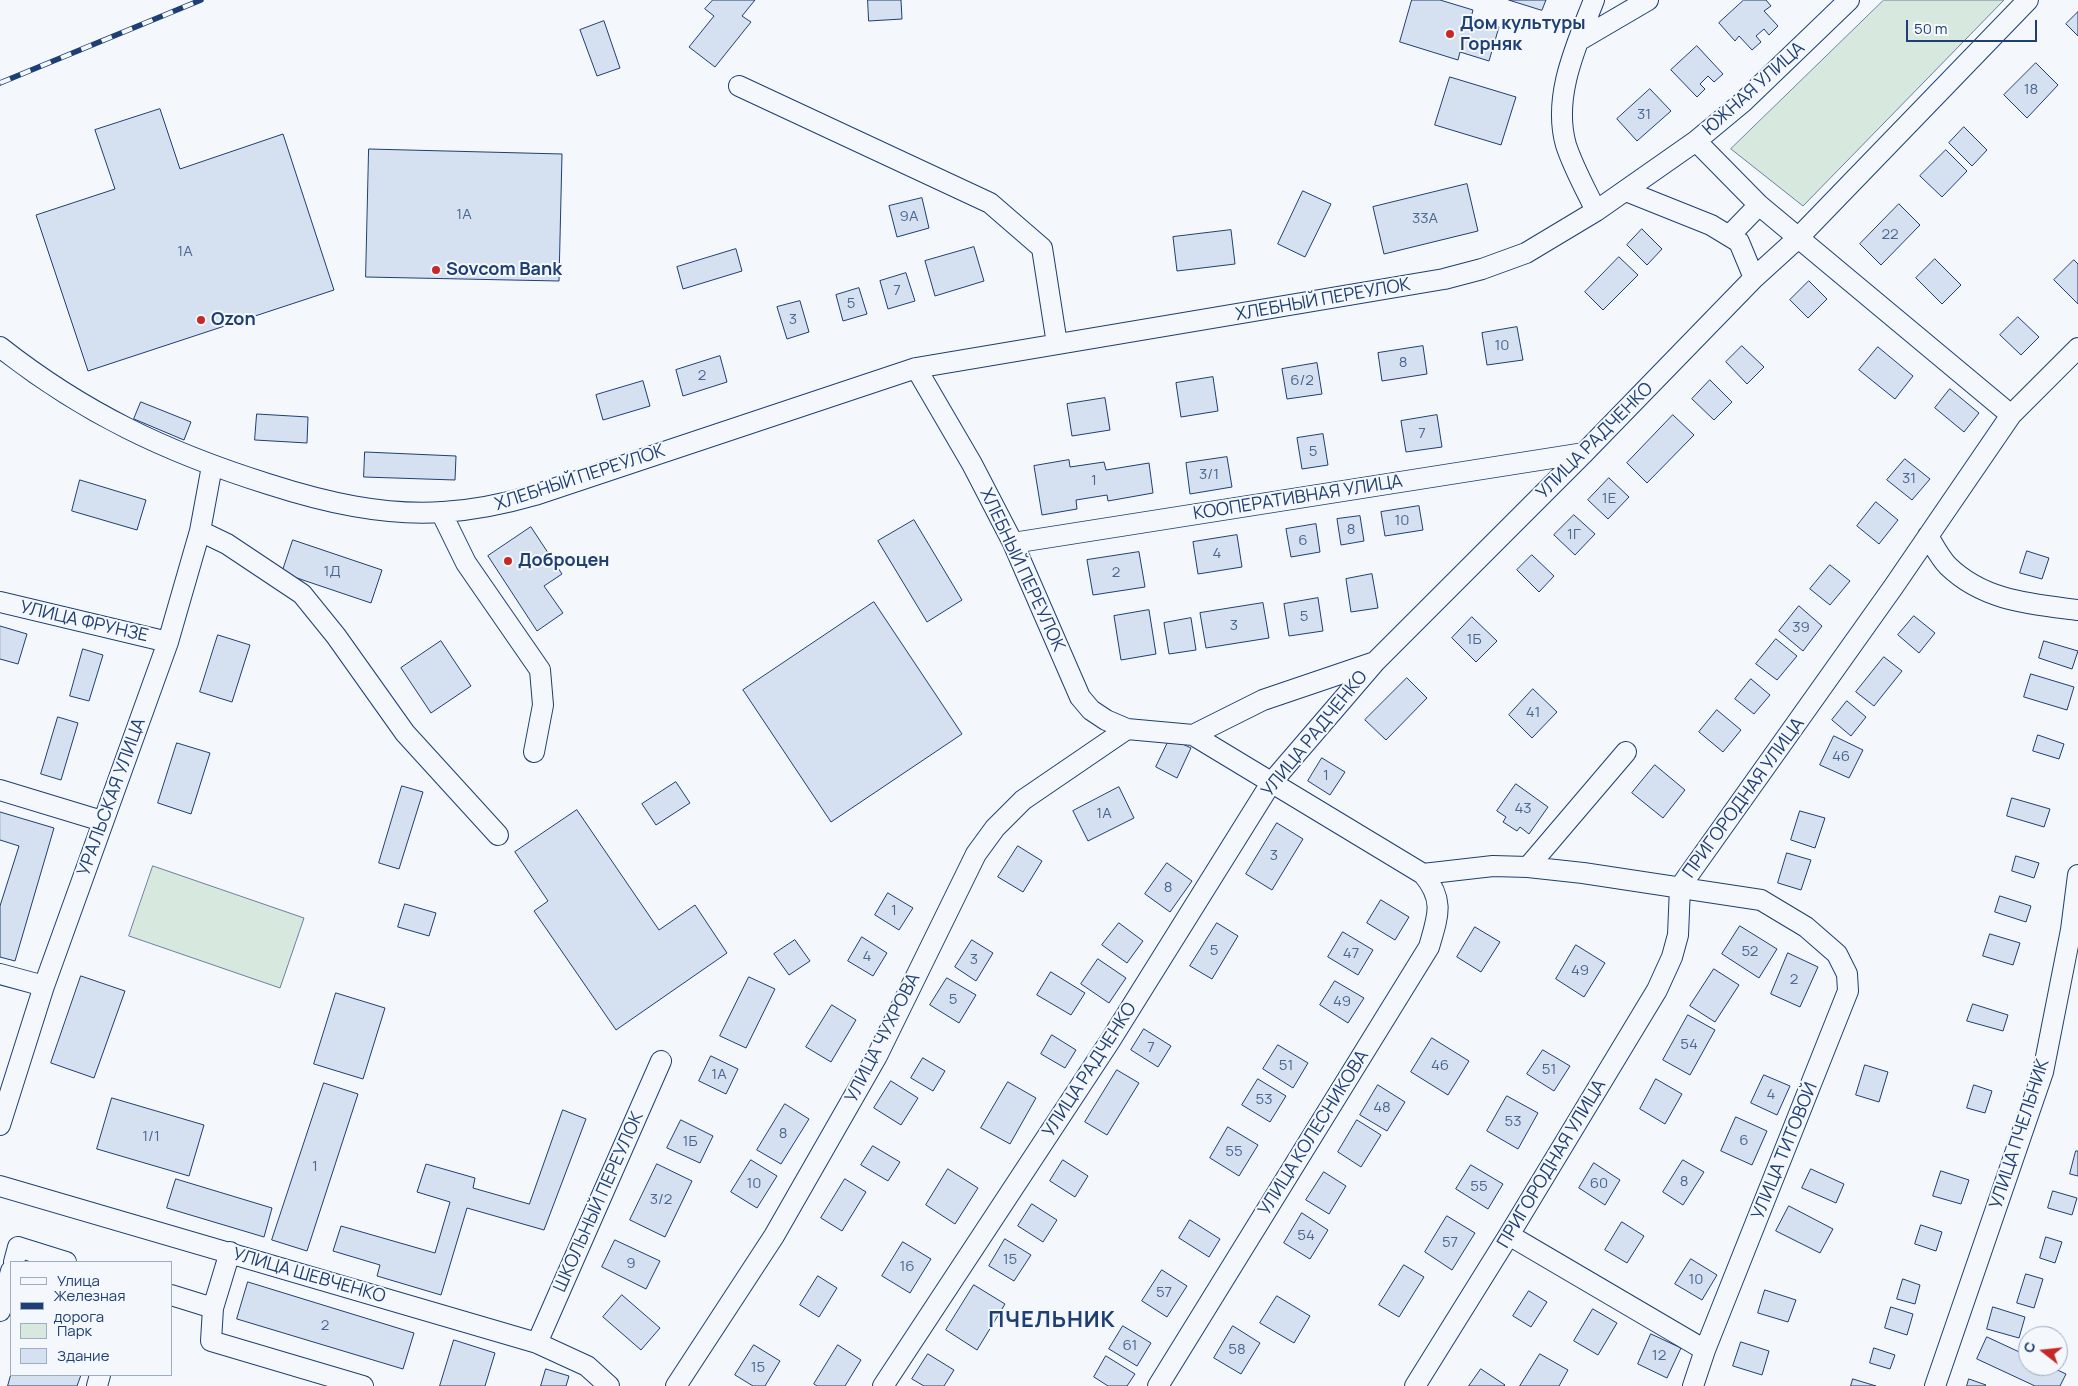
<!DOCTYPE html>
<html>
<head>
<meta charset="utf-8">
<style>
  body { margin:0 }
  #map { position:relative; width:2078px; height:1386px; overflow:hidden; background:#f4f7fb; font-family:Manrope,sans-serif }
  canvas { display:block }
  .legend { position:absolute; left:10px; top:1261px; width:162px; height:115px; box-sizing:border-box; background:#f4f7fb; border:1px solid #9eadc5; margin:0; padding:6px 9px; list-style:none; font-size:15px; color:#1d3f73 }
  .legend li { display:flex; align-items:center; gap:10px; height:25px }
  .legend b { width:25px; border:1px solid #9eadc5 }
  .north { position:absolute; left:2018px; top:1326px; width:50px; height:50px; box-sizing:border-box; background:#f4f7fb; border:1px solid #9eadc5; border-radius:50%; rotate:286deg; font-size:14px; font-weight:700; line-height:20px; text-align:center; color:#1d3f73 }
  .north::after { content:''; display:block; margin:auto; width:18px; height:22px; background:#c62828; clip-path:polygon(50% 0,100% 100%,50% 72%,0 100%) }
  .scale { position:absolute; left:1906px; top:20px; width:131px; height:22px; box-sizing:border-box; border:2px solid #1d3f73; border-top:0; padding-left:6px; font-size:15px; line-height:18px; white-space:nowrap; color:#1d3f73; -webkit-text-stroke:4px #f4f7fb; paint-order:stroke }
</style>
</head>
<body>
<div id="map">
<canvas width="2078" height="1386"></canvas>
<ul class="legend">
<li><b style="height:6px;background:#f4f7fb"></b>Улица</li>
<li><b style="height:6px;background:#1d3f73"></b>Железная дорога</li>
<li><b style="height:14px;background:#d7e8df"></b>Парк</li>
<li><b style="height:14px;background:#d5e0f0"></b>Здание</li>
</ul>
<div class="north">С</div>
<div class="scale">50 m</div>
</div>
<script>
const c = document.querySelector('canvas').getContext('2d');
c.lineJoin = 'round';
function paint(path, color) {
  c.fillStyle = color;
  c.fill(path, 'evenodd');
}
function trace(path, color, width, dash) {
  c.strokeStyle = color;
  c.lineWidth = width;
  c.lineCap = dash ? 'butt' : 'round';
  c.setLineDash(dash || []);
  c.stroke(path);
}
function write(font, color, halo, rows, align = 'center') {
  c.font = font + ' Manrope,sans-serif';
  c.lineWidth = 4;
  c.setLineDash([]);
  c.textBaseline = 'middle';
  c.strokeStyle = halo;
  c.fillStyle = color;
  for (const [text, x, y, turn = 0] of rows) {
    c.save();
    c.translate(x, y);
    c.rotate((+turn || 0) * Math.PI / 180);
    c.textAlign = isNaN(turn) ? turn : align;
    if (halo) c.strokeText(text, 0, 0);
    c.fillText(text, 0, 0);
    c.restore();
  }
}
const green = new Path2D(`
  M1884,0H2004L1803,206L1731,149Z
  M153,866L304,918L280,988L129,936Z`);
paint(green, '#d7e8df');
trace(green, '#687fa3', 1);
const building = new Path2D(`
  M713,0H755L742,16L751,22L715,67L689,47L714,16L705,9Z
  M868,0H901L902,19L869,21Z
  M1412,0H1440L1473,10L1471,18L1499,27L1489,61L1460,52L1458,60L1400,42Z
  M1509,0H1546L1542,10Z
  M1744,0H1766L1771,6L1764,11L1778,26L1769,35L1764,29L1756,36L1761,42L1752,50L1739,36L1735,41L1719,23Z
  M2078,12V36L2066,24Z
  M604,21L620,68L597,76L580,30Z
  M1697,46L1723,74L1714,82L1708,76L1700,84L1705,89L1697,97L1671,70Z
  M2036,63L2058,85L2027,118L2004,95Z
  M1450,77L1516,97L1501,145L1435,125Z
  M1650,89L1671,111L1637,141L1617,119Z
  M160,109L180,169L283,134L334,290L88,371L36,215L115,189L95,130Z
  M1964,127L1987,150L1972,166L1949,143Z
  M369,149L562,154L559,281L366,277Z
  M1946,150L1967,171L1942,197L1920,176Z
  M1467,184L1478,231L1384,254L1373,207Z
  M1303,191L1331,204L1305,257L1278,244Z
  M922,198L929,228L897,237L889,206Z
  M1899,204L1920,225L1881,265L1860,244Z
  M1642,229L1662,249L1647,265L1627,245Z
  M1231,230L1235,264L1177,271L1173,237Z
  M974,247L984,281L935,296L925,261Z
  M736,249L742,271L683,289L677,267Z
  M1619,257L1638,275L1603,310L1585,292Z
  M1935,259L1961,285L1942,304L1916,278Z
  M2074,260L2078,264V304L2054,280Z
  M906,273L915,301L888,309L880,281Z
  M1809,281L1827,299L1808,318L1790,300Z
  M859,288L867,314L843,321L836,295Z
  M800,301L809,332L787,339L777,307Z
  M2018,317L2039,337L2021,355L2000,335Z
  M1517,327L1523,360L1487,365L1482,333Z
  M1423,346L1427,374L1382,381L1378,353Z
  M1742,346L1764,367L1747,384L1726,362Z
  M1878,347L1913,376L1895,399L1859,370Z
  M720,356L727,382L683,396L676,370Z
  M1317,363L1322,394L1287,399L1282,369Z
  M1213,377L1218,411L1181,417L1176,383Z
  M1710,380L1732,402L1714,420L1692,399Z
  M643,381L650,406L603,420L596,395Z
  M1950,389L1979,413L1964,432L1935,408Z
  M1105,398L1110,430L1072,436L1067,404Z
  M141,402L191,422L184,440L134,419Z
  M257,414L308,417L307,443L255,440Z
  M1437,415L1442,447L1406,452L1401,421Z
  M1673,415L1694,435L1647,483L1627,463Z
  M1323,434L1328,465L1302,469L1297,438Z
  M365,452L456,456L455,480L364,477Z
  M1227,457L1232,487L1190,494L1186,463Z
  M1905,459L1930,479L1912,500L1887,480Z
  M1069,460L1070,467L1104,462L1106,470L1149,463L1153,493L1108,501L1107,495L1076,500L1077,509L1042,515L1034,466Z
  M1609,478L1629,497L1608,519L1588,500Z
  M80,480L146,500L137,530L72,511Z
  M1876,502L1898,520L1879,544L1857,526Z
  M1419,506L1423,530L1385,536L1381,512Z
  M1574,515L1595,534L1575,555L1554,535Z
  M1360,516L1364,541L1341,545L1337,519Z
  M914,520L962,600L927,622L878,541Z
  M1316,524L1320,552L1291,557L1286,529Z
  M531,527L562,574L544,586L563,613L537,631L488,556Z
  M1237,535L1242,567L1198,574L1193,542Z
  M293,540L382,570L371,603L282,573Z
  M2027,551L2049,558L2042,579L2020,573Z
  M1139,552L1145,587L1093,595L1087,560Z
  M1532,555L1554,576L1539,592L1517,570Z
  M1830,565L1850,581L1830,605L1810,589Z
  M1372,574L1378,608L1351,612L1346,579Z
  M1318,598L1323,631L1289,636L1284,604Z
  M874,602L962,734L831,822L743,690Z
  M1263,603L1269,638L1206,648L1200,613Z
  M1799,606L1822,626L1803,651L1779,631Z
  M1149,610L1156,654L1121,660L1114,616Z
  M1914,616L1935,633L1919,653L1898,635Z
  M1472,617L1497,641L1476,662L1452,638Z
  M1191,618L1196,650L1169,654L1164,623Z
  M0,626L27,634L18,664L0,659Z
  M218,635L250,645L232,702L200,692Z
  M1776,639L1797,656L1777,680L1756,664Z
  M441,641L471,686L431,713L401,668Z
  M2044,641L2078,651L2072,669L2039,658Z
  M83,649L103,655L89,701L70,696Z
  M1884,657L1902,671L1874,706L1856,692Z
  M2031,674L2074,687L2067,710L2024,697Z
  M1407,678L1427,698L1386,740L1365,720Z
  M1751,679L1770,695L1754,714L1735,699Z
  M1533,689L1557,712L1532,738L1509,715Z
  M1847,701L1866,717L1851,736L1832,720Z
  M1717,710L1741,730L1723,752L1699,732Z
  M58,717L78,723L61,780L41,774Z
  M2038,735L2064,744L2059,759L2033,751Z
  M1834,736L1863,750L1849,778L1820,765Z
  M1170,738L1191,748L1177,778L1156,767Z
  M177,743L210,753L191,814L158,803Z
  M1322,758L1345,772L1330,795L1308,781Z
  M1655,765L1685,790L1663,818L1632,793Z
  M676,782L690,803L656,825L642,804Z
  M1516,784L1548,807L1529,834L1520,827L1517,831L1503,822L1506,817L1497,811Z
  M402,786L423,792L399,869L379,863Z
  M1119,787L1134,818L1088,841L1073,811Z
  M2012,798L2050,809L2044,827L2007,816Z
  M577,810L659,930L695,905L727,953L616,1030L534,911L548,901L515,852Z
  M1800,811L1825,818L1815,848L1791,840Z
  M0,812L54,828L15,961L0,957V906L19,846L0,840Z
  M1277,823L1303,839L1272,890L1246,874Z
  M1018,846L1042,861L1023,892L998,877Z
  M1787,853L1811,860L1801,890L1778,883Z
  M2016,856L2039,863L2034,878L2012,871Z
  M1167,863L1192,881L1170,912L1145,894Z
  M888,893L913,908L899,930L875,915Z
  M2000,896L2031,906L2026,922L1995,912Z
  M1381,900L1409,917L1395,940L1367,923Z
  M405,904L436,913L429,936L398,927Z
  M1119,923L1143,941L1127,963L1102,945Z
  M1217,923L1238,936L1212,979L1190,966Z
  M1740,926L1777,949L1759,978L1722,954Z
  M1475,927L1500,942L1481,972L1457,957Z
  M1343,932L1373,950L1358,975L1328,957Z
  M1990,934L2020,943L2013,965L1983,956Z
  M862,937L887,953L873,976L848,961Z
  M795,940L810,961L789,975L774,954Z
  M972,940L993,953L976,981L955,967Z
  M1576,945L1605,963L1584,997L1556,979Z
  M1788,953L1818,967L1800,1007L1771,994Z
  M1098,959L1126,978L1109,1003L1081,984Z
  M1714,969L1739,985L1715,1022L1690,1006Z
  M1051,972L1085,993L1071,1015L1037,995Z
  M81,976L125,991L94,1078L51,1063Z
  M749,977L775,989L746,1048L720,1036Z
  M947,978L976,995L959,1023L930,1005Z
  M1335,981L1364,998L1348,1023L1320,1005Z
  M336,993L385,1008L363,1079L314,1064Z
  M1973,1004L2008,1015L2003,1031L1967,1021Z
  M832,1005L856,1020L831,1062L806,1047Z
  M1688,1015L1715,1030L1690,1075L1663,1060Z
  M1144,1029L1171,1046L1158,1067L1131,1050Z
  M1052,1035L1076,1050L1065,1068L1041,1054Z
  M1432,1038L1469,1061L1448,1095L1411,1072Z
  M1278,1045L1308,1063L1293,1088L1263,1069Z
  M1543,1050L1570,1066L1554,1091L1527,1074Z
  M711,1056L738,1069L726,1094L699,1081Z
  M923,1058L945,1071L933,1091L911,1078Z
  M1865,1065L1888,1072L1879,1102L1856,1095Z
  M1117,1070L1139,1083L1107,1135L1085,1122Z
  M1764,1075L1790,1086L1777,1115L1751,1103Z
  M1258,1079L1286,1096L1270,1122L1242,1105Z
  M1656,1079L1682,1094L1665,1124L1640,1109Z
  M891,1081L918,1098L901,1125L874,1108Z
  M1008,1082L1036,1098L1010,1144L981,1128Z
  M324,1083L358,1094L307,1251L272,1240Z
  M1378,1085L1405,1102L1387,1131L1360,1115Z
  M1974,1085L1992,1091L1985,1113L1967,1108Z
  M1507,1096L1538,1113L1518,1149L1487,1131Z
  M112,1098L204,1125L189,1176L97,1149Z
  M785,1104L809,1119L781,1164L757,1150Z
  M563,1110L586,1119L544,1230L467,1208L441,1295L377,1276L380,1265L333,1251L341,1226L435,1253L450,1202L417,1192L426,1164L475,1178L473,1188L529,1204Z
  M1736,1117L1767,1131L1752,1165L1721,1151Z
  M681,1120L713,1136L700,1163L667,1148Z
  M1357,1120L1381,1135L1361,1167L1338,1152Z
  M1228,1127L1258,1145L1239,1176L1210,1158Z
  M873,1146L900,1162L888,1181L861,1165Z
  M2076,1151H2078V1176L2070,1174Z
  M751,1160L777,1176L757,1208L731,1192Z
  M1063,1160L1088,1176L1075,1197L1050,1181Z
  M1683,1160L1704,1172L1683,1205L1663,1192Z
  M1594,1163L1620,1180L1605,1205L1579,1188Z
  M657,1164L692,1181L665,1237L630,1220Z
  M1471,1165L1503,1184L1488,1209L1456,1189Z
  M948,1169L978,1188L955,1224L926,1205Z
  M1811,1169L1844,1184L1836,1203L1802,1188Z
  M1941,1171L1969,1180L1961,1204L1933,1196Z
  M1324,1172L1346,1186L1329,1214L1306,1200Z
  M176,1179L272,1208L264,1237L167,1208Z
  M845,1179L866,1192L842,1231L821,1218Z
  M2053,1191L2077,1198L2072,1215L2048,1208Z
  M1032,1204L1057,1220L1043,1242L1018,1226Z
  M1789,1206L1833,1229L1820,1253L1776,1231Z
  M1302,1213L1328,1230L1310,1259L1284,1243Z
  M1447,1216L1475,1233L1452,1270L1425,1252Z
  M1190,1220L1220,1239L1209,1257L1179,1238Z
  M1622,1222L1644,1236L1627,1263L1605,1250Z
  M1921,1225L1942,1232L1936,1251L1915,1244Z
  M2046,1237L2062,1242L2055,1263L2040,1258Z
  M1005,1239L1031,1255L1014,1281L989,1266Z
  M615,1240L660,1261L646,1289L602,1267Z
  M903,1242L931,1259L910,1293L882,1276Z
  M1691,1259L1717,1275L1702,1300L1675,1284Z
  M1404,1265L1424,1277L1399,1317L1379,1305Z
  M1162,1270L1187,1286L1167,1317L1142,1301Z
  M2026,1274L2043,1279L2034,1308L2017,1303Z
  M818,1276L837,1288L819,1317L800,1305Z
  M1903,1279L1920,1285L1915,1304L1897,1299Z
  M248,1282L414,1333L403,1369L237,1319Z
  M974,1285L1005,1304L977,1350L946,1330Z
  M1765,1290L1796,1300L1788,1322L1758,1313Z
  M1529,1291L1547,1302L1531,1327L1513,1316Z
  M622,1295L660,1328L641,1350L603,1317Z
  M1277,1296L1310,1316L1294,1343L1260,1323Z
  M1891,1307L1913,1314L1907,1335L1885,1328Z
  M1993,1307L2025,1317L2019,1338L1987,1329Z
  M1593,1309L1617,1323L1598,1355L1574,1341Z
  M1123,1326L1151,1343L1137,1366L1109,1349Z
  M1233,1326L1260,1343L1241,1374L1214,1358Z
  M1651,1334L1681,1348L1667,1378L1638,1364Z
  M1987,1337L2028,1356V1366H2049L2066,1374L2060,1386H2035L1977,1359Z
  M454,1340L495,1353L485,1386H440Z
  M1741,1342L1769,1351L1762,1375L1733,1366Z
  M754,1345L780,1361L765,1386H753L735,1375Z
  M838,1345L861,1360L845,1386H817L814,1384Z
  M1874,1348L1895,1355L1890,1369L1870,1363Z
  M928,1354L954,1370L944,1386H924L912,1379Z
  M1540,1354L1568,1370L1559,1386H1520Z
  M1106,1356L1135,1374L1127,1386H1108L1094,1377Z
  M546,1369L569,1376L566,1386H541Z
  M1481,1369L1505,1385L1504,1386H1469Z
  M11,1374V1375H81L77,1386H8Z
  M1853,1379L1876,1386H1851Z
  M1969,1379L1986,1385L1985,1386H1967Z`);
paint(building, '#d5e0f0');
trace(building, '#1d3f73', 1);
const minor = new Path2D(`
  M1594,0C1577,44 1552,96 1566,145C1573,167 1586,190 1596,211
  M1578,41L1648,0
  M739,86L990,203L1042,248L1057,344
  M1696,141L1759,205L2011,415
  M1626,191L1711,225L1739,242L1754,278
  M1729,236L1759,205
  M0,347C84,413 166,452 268,484C324,502 383,516 443,512C475,510 504,504 535,495L916,368L1444,279L1482,269L1526,253L1596,211L1696,141L1743,102L1849,0
  M916,368L972,464L1013,543L1080,697L1091,710L1106,720L1127,729L1193,735L1423,874L1493,866L1528,867L1583,873L1761,900L1806,927L1837,954L1847,974L1848,991L1705,1350L1693,1386
  M441,512L466,563L540,670L543,705L534,752
  M200,531L227,544L302,594L336,636L405,733L498,835
  M1928,536C1934,546 1940,558 1948,566C1984,601 2031,604 2078,610
  M1013,543L1584,453
  M0,602L168,642
  M1193,735L1263,700L1375,662
  M0,790L102,821
  M1528,867L1626,752
  M0,974L44,986
  M0,1125L44,986L168,642L200,531L212,466
  M0,1186L537,1343L587,1366L609,1386
  M1509,1235L1705,1350
  M230,1252L213,1308L211,1341L363,1386
  M14,1262L18,1247L66,1262
  M171,1295L213,1308
  M0,1311L11,1271
  M537,1343L661,1061
  M97,1386L100,1375
  M676,1386L774,1236L877,1056L976,854L995,828L1023,800L1127,729
  M883,1386L1110,1041L1271,783L1375,662L1584,453L1754,278L1798,238L2028,0
  M1158,1386L1429,947C1438,916 1445,900 1423,874
  M1415,1386L1509,1235L1657,990L1672,957L1678,935L1680,887L1894,586L2011,415L2078,348
  M1935,1386L2043,1072L2071,930L2078,875`);
trace(minor, '#1d3f73', 22);
trace(minor, '#f4f7fb', 20);
const rail = new Path2D(`
  M0,83L201,0`);
trace(rail, '#1d3f73', 5.5);
trace(rail, '#f4f7fb', 4, [11]);
for (const [x, y, r, color] of [
  [1450,34,5,"#c62828"],
  [436,270,5,"#c62828"],
  [201,320,5,"#c62828"],
  [508,561,5,"#c62828"]
]) {
  const dot = new Path2D();
  dot.arc(x, y, r, 0, 2 * Math.PI);
  c.fillStyle = color;
  c.fill(dot);
  trace(dot, '#f4f7fb', 2);
}
write('15px', '#4b6792', null, [
  ["18",2031,90],
  ["31",1644,115],
  ["1А",464,215],
  ["9А",909,217],
  ["33А",1425,219],
  ["22",1890,235],
  ["1А",185,252],
  ["7",897,291],
  ["5",851,304],
  ["3",793,320],
  ["10",1502,346],
  ["8",1403,363],
  ["2",702,376],
  ["6/2",1302,381],
  ["7",1422,434],
  ["5",1313,452],
  ["3/1",1209,475],
  ["31",1909,479],
  ["1",1094,481],
  ["1Е",1609,499],
  ["10",1402,521],
  ["8",1351,530],
  ["1Г",1574,535],
  ["6",1303,541],
  ["4",1217,554],
  ["1Д",332,572],
  ["2",1116,573],
  ["5",1304,617],
  ["3",1234,626],
  ["39",1801,628],
  ["1Б",1474,640],
  ["41",1533,713],
  ["46",1841,757],
  ["1",1326,776],
  ["43",1523,809],
  ["1А",1104,814],
  ["3",1274,856],
  ["8",1168,888],
  ["1",894,911],
  ["5",1214,951],
  ["52",1750,952],
  ["47",1351,954],
  ["4",867,957],
  ["3",974,960],
  ["49",1580,971],
  ["2",1794,980],
  ["5",953,1000],
  ["49",1342,1002],
  ["54",1689,1045],
  ["7",1151,1048],
  ["51",1286,1066],
  ["46",1440,1066],
  ["51",1549,1070],
  ["1А",719,1075],
  ["4",1771,1095],
  ["53",1264,1100],
  ["48",1382,1108],
  ["53",1513,1122],
  ["8",783,1134],
  ["1/1",151,1137],
  ["6",1744,1141],
  ["1Б",690,1142],
  ["55",1234,1152],
  ["1",315,1167],
  ["8",1684,1182],
  ["10",754,1184],
  ["60",1599,1184],
  ["55",1479,1187],
  ["3/2",661,1200],
  ["54",1306,1236],
  ["57",1450,1243],
  ["15",1010,1260],
  ["9",631,1264],
  ["16",907,1267],
  ["10",1696,1280],
  ["57",1164,1293],
  ["2",325,1326],
  ["61",1130,1346],
  ["58",1237,1350],
  ["12",1659,1356],
  ["15",758,1368]
]);
write('bold 18px', '#1d3f73', '#f4f7fb', [
  ["Дом культуры",1460,24],
  ["Горняк",1460,45],
  ["Sovcom Bank",446,270],
  ["Ozon",211,320],
  ["Доброцен",518,561]
], 'left');
write('18px', '#1d3f73', '#f4f7fb', [
  ["ЮЖНАЯ УЛИЦА",1754,89,-42],
  ["ХЛЕБНЫЙ ПЕРЕУЛОК",1323,300,-10],
  ["УЛИЦА РАДЧЕНКО",1595,441,-45],
  ["ХЛЕБНЫЙ ПЕРЕУЛОК",580,478,-18],
  ["КООПЕРАТИВНАЯ УЛИЦА",1298,498,-9],
  ["ХЛЕБНЫЙ ПЕРЕУЛОК",1022,570,65],
  ["УЛИЦА ФРУНЗЕ",84,622,13],
  ["УЛИЦА РАДЧЕНКО",1315,734,-51],
  ["УРАЛЬСКАЯ УЛИЦА",112,797,-70],
  ["ПРИГОРОДНАЯ УЛИЦА",1744,798,-54],
  ["УЛИЦА ЧУХРОВА",883,1038,-63],
  ["УЛИЦА РАДЧЕНКО",1090,1070,-57],
  ["УЛИЦА КОЛЕСНИКОВА",1314,1133,-58],
  ["УЛИЦА ПЧЕЛЬНИК",2020,1134,-72],
  ["УЛИЦА ТИТОВОЙ",1785,1151,-68],
  ["ПРИГОРОДНАЯ УЛИЦА",1552,1164,-59],
  ["ШКОЛЬНЫЙ ПЕРЕУЛОК",599,1202,-66],
  ["УЛИЦА ШЕВЧЕНКО",309,1276,16]
]);
c.letterSpacing = '1px';
write('bold 22px', '#1d3f73', '#f4f7fb', [
  ["ПЧЕЛЬНИК",1052,1321]
]);
c.letterSpacing = '0px';
</script>
</body>
</html>
